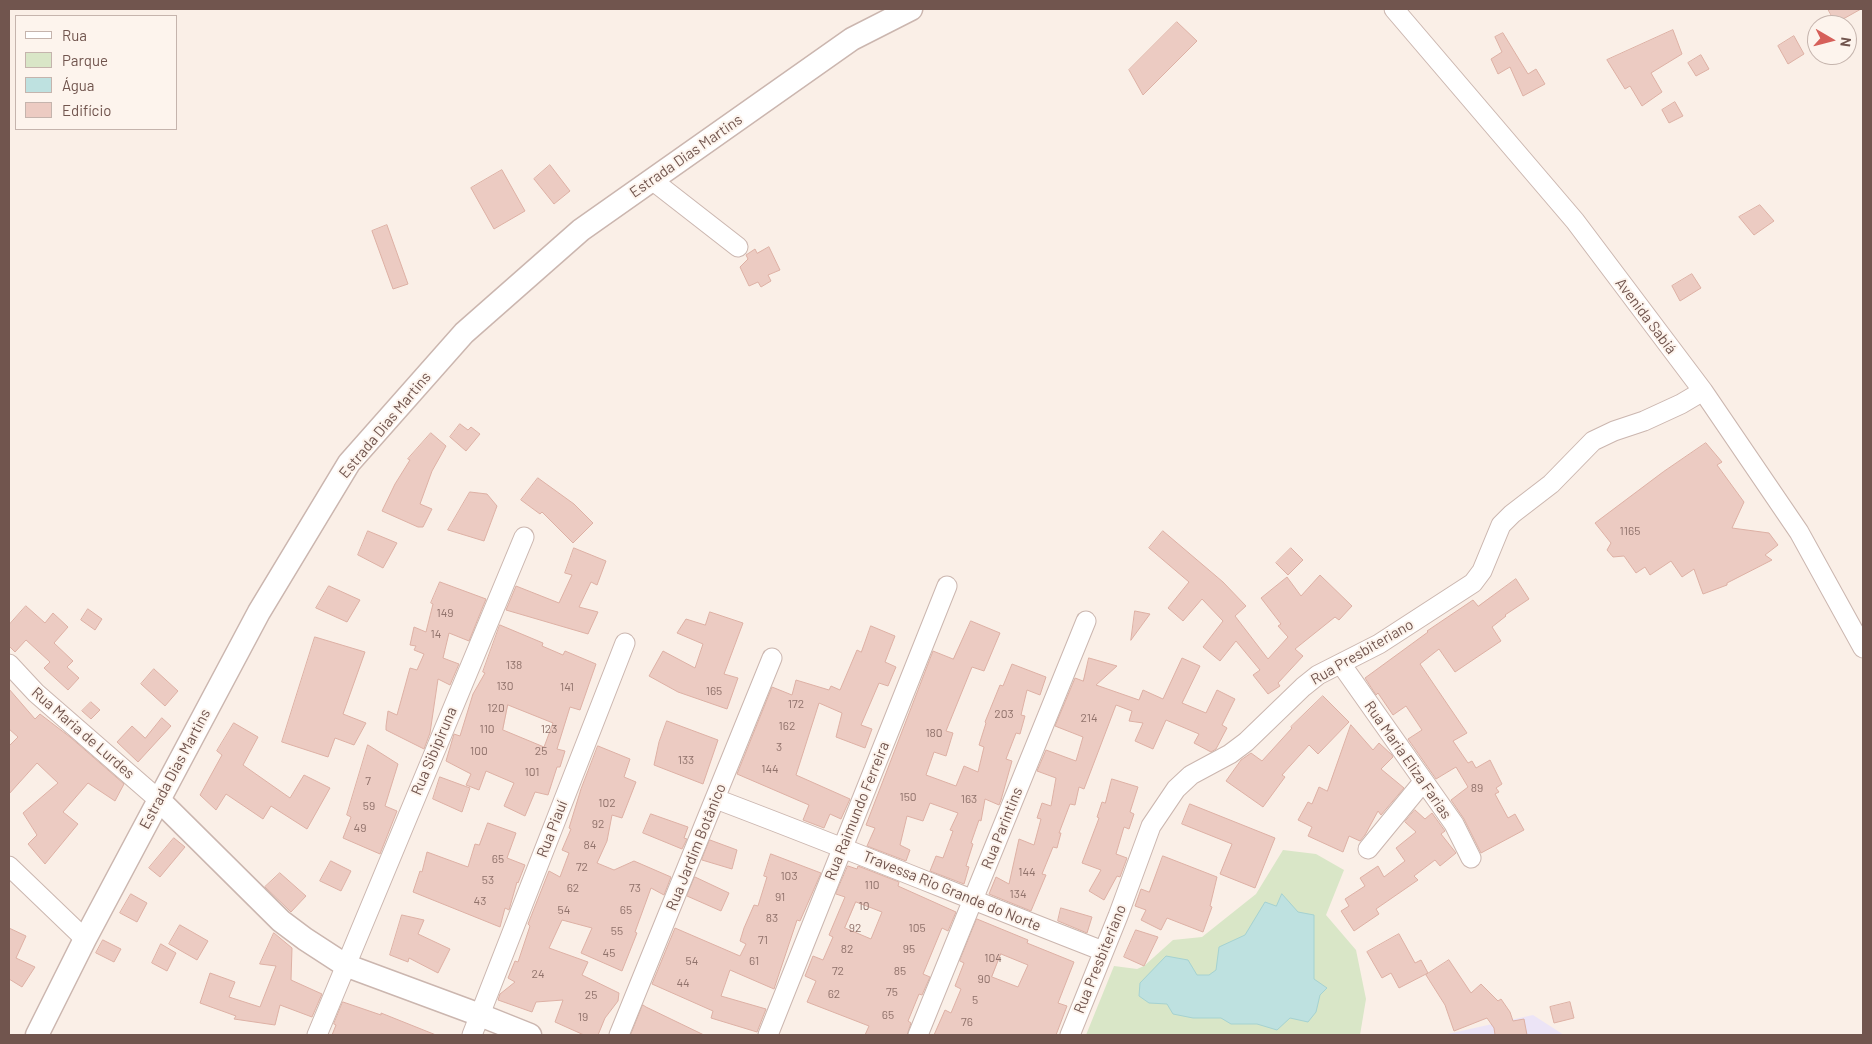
<!DOCTYPE html>
<html>
<head>
<meta charset="utf-8">
<style>
  body { margin:0 }
  #map { position:relative; width:1872px; height:1044px; overflow:hidden; background:#faefe7; font-family:Barlow,sans-serif }
  canvas { display:block }
  .frame { position:absolute; inset:0; border:10px solid #71554e; pointer-events:none }
  .legend { position:absolute; left:15px; top:15px; width:162px; height:115px; box-sizing:border-box; background:#fdf4ed; border:1px solid #c5b4ad; margin:0; padding:6px 9px; list-style:none; font-size:15px; color:#71554e }
  .legend li { display:flex; align-items:center; gap:10px; height:25px }
  .legend b { width:25px; border:1px solid #c5b4ad }
  .north { position:absolute; left:1807px; top:15px; width:50px; height:50px; box-sizing:border-box; background:#fdf4ed; border:1px solid #c5b4ad; border-radius:50%; rotate:98deg; font-size:14px; font-weight:700; line-height:20px; text-align:center; color:#71554e }
  .north::after { content:''; display:block; margin:auto; width:18px; height:22px; background:#d6605a; clip-path:polygon(50% 0,100% 100%,50% 72%,0 100%) }
</style>
</head>
<body>
<div id="map">
<canvas width="1872" height="1044"></canvas>
<div class="frame"></div>
<ul class="legend">
<li><b style="height:6px;background:#fff"></b>Rua</li>
<li><b style="height:14px;background:#d9e6c7"></b>Parque</li>
<li><b style="height:14px;background:#bee1e0"></b>Água</li>
<li><b style="height:14px;background:#eccbc2"></b>Edifício</li>
</ul>
<div class="north">N</div>
</div>
<script>
const c = document.querySelector('canvas').getContext('2d');
c.lineJoin = 'round';
function paint(path, color) {
  c.fillStyle = color;
  c.fill(path, 'evenodd');
}
function trace(path, color, width, dash) {
  c.strokeStyle = color;
  c.lineWidth = width;
  c.lineCap = dash ? 'butt' : 'round';
  c.setLineDash(dash || []);
  c.stroke(path);
}
function write(font, color, halo, rows, align = 'center') {
  c.font = font + ' Barlow,sans-serif';
  c.lineWidth = 4;
  c.setLineDash([]);
  c.textBaseline = 'middle';
  c.strokeStyle = halo;
  c.fillStyle = color;
  for (const [text, x, y, turn = 0] of rows) {
    c.save();
    c.translate(x, y);
    c.rotate((+turn || 0) * Math.PI / 180);
    c.textAlign = isNaN(turn) ? turn : align;
    if (halo) c.strokeText(text, 0, 0);
    c.fillText(text, 0, 0);
    c.restore();
  }
}
paint(new Path2D(`
  M1533,1015L1564,1035H1443Z`), '#ece4f6');
paint(new Path2D(`
  M1283,850L1316,854L1344,870L1326,915L1356,950L1366,999L1360,1035H1086L1114,966L1137,969L1144,966L1173,940L1202,937L1256,894Z`), '#d9e6c7');
const water = new Path2D(`
  M1282,894L1298,912L1314,915V979L1327,988L1320,995L1316,1012L1308,1022L1290,1018L1277,1030L1257,1024H1231L1221,1018H1193L1173,1014L1167,1004L1149,1003L1139,996L1140,983L1166,956L1188,960L1197,975H1209L1216,970L1219,947L1245,935L1265,902L1276,906Z`);
paint(water, '#bee1e0');
trace(water, '#a5d2d1', 1);
const building = new Path2D(`
  M1828,9H1861L1836,23Z
  M1177,22L1197,41L1143,95L1129,70Z
  M1673,30L1682,54L1651,73L1662,92L1642,106L1630,86L1625,89L1607,60Z
  M1503,33L1528,74L1536,69L1545,84L1523,96L1510,67L1498,74L1491,59L1502,52L1495,37Z
  M1794,36L1804,54L1788,64L1778,46Z
  M1701,55L1709,69L1696,76L1688,63Z
  M1675,102L1683,116L1669,123L1662,110Z
  M550,165L570,191L554,204L534,179Z
  M502,170L525,211L494,229L471,188Z
  M1760,205L1774,221L1754,235L1739,217Z
  M387,225L408,284L393,289L372,231Z
  M769,247L780,270L768,275L771,281L761,287L758,282L749,286L740,267L748,259L746,255L755,249L757,253Z
  M1692,274L1701,288L1680,301L1672,286Z
  M460,424L468,430L471,427L480,434L466,451L450,437Z
  M431,433L446,446L432,471L420,504L432,509L423,527H418L382,511L395,484L410,460L408,459Z
  M1706,443L1722,462L1717,465L1744,502L1732,528L1769,533L1778,545L1765,555L1772,560L1727,583V585L1703,594L1694,569L1682,577L1671,561L1650,575L1645,567L1636,573L1624,556L1613,557L1607,550L1611,543L1595,523L1663,472Z
  M538,478L574,504L593,523L573,543L542,512L540,514L521,500Z
  M470,492L487,494L497,506L484,541L448,530Z
  M368,531L397,543L383,568L358,555Z
  M1163,531L1223,582L1246,606L1235,616L1268,659L1288,637L1278,626L1281,624L1261,598L1287,577L1301,596L1320,575L1352,606L1339,620L1335,617L1295,649L1303,656L1278,683L1280,686L1268,694L1253,675L1260,670L1236,641L1220,661L1203,647L1223,621L1202,599L1183,621L1168,608L1189,582L1149,548Z
  M574,548L606,561L597,585L591,582L579,607L598,612L588,634L506,610L516,586L559,603L572,575L565,573Z
  M1291,548L1303,560L1288,575L1276,563Z
  M1516,579L1529,599L1505,615L1506,616L1492,627L1501,641L1455,672L1439,649L1420,664L1467,733L1453,741L1468,763L1472,761L1476,768L1490,760L1502,784L1496,788L1499,792L1495,794L1508,818L1515,814L1524,830L1481,853L1464,819L1451,800L1468,787L1456,767L1436,779L1408,739L1422,730L1406,706L1393,715L1378,693L1376,695L1365,678L1428,632L1427,631L1473,600L1478,606Z
  M440,582L486,599L469,641L449,633L443,658L459,664L450,685L438,679L430,733L424,749L386,730V726L388,711L397,715L410,668L417,670L424,654L414,650L416,646L410,645L414,627L426,632L433,604L431,603Z
  M329,586L360,600L347,622L316,608Z
  M26,606L45,623L53,613L68,627L54,643L73,661L67,667L79,678L68,690L44,668L50,662L26,640L15,652L9,646V625Z
  M88,609L102,619L95,630L81,620Z
  M1135,611L1150,614L1131,640Z
  M710,612L743,623L724,674L738,678L727,709L678,692L649,676L663,651L695,668L703,644L677,633L686,619L705,625Z
  M971,621L1000,633L984,671L972,667L946,731L953,733L946,756L934,752L926,775L956,786L964,766L978,772L984,747L979,745L986,723L985,722L1000,685L1003,686L1012,664L1046,677L1040,695L1027,690L1021,715L1025,716L1020,734L1016,733L1006,759L1012,761L1001,800L999,805L985,799L981,821L979,820L971,843L973,844L966,866L969,867L964,884L930,871L936,856L943,858L953,831L950,830L958,813L930,803L923,821L907,816L900,845L910,850L906,861L867,846L875,828L866,825L933,651L953,659Z
  M500,625L543,643L542,646L563,655L565,651L596,664L580,710L570,707L557,749L565,751L560,767H557L548,795L535,792L525,816L504,806L514,783L486,771L479,790L466,785L471,774L446,761L454,734L460,736L473,694L485,673L483,672ZM508,705L553,723L544,747L503,730Z
  M871,626L895,636L885,662L896,667L888,686L879,683L861,725L872,729L865,748L836,737L842,713L819,703L796,775L850,799L841,819L830,814L824,828L803,820L809,805L737,774L772,687L792,695L796,680L829,690L831,686L840,690L857,650L861,652Z
  M315,637L365,652L343,714L366,723L354,745L335,738L328,757L282,742Z
  M1089,658L1117,666L1096,685L1139,700L1143,690L1163,699L1182,658L1200,666L1182,703L1206,713L1217,690L1235,699L1222,725L1227,728L1216,749L1211,752L1194,743L1199,734L1166,720L1153,749L1135,741L1143,723L1129,721L1132,711L1116,705L1084,789L1079,787L1075,805L1070,804L1059,833H1061L1057,848L1053,847L1042,874L1046,875L1031,911L989,894L996,877L1009,884L1019,839L1034,845L1041,819L1037,818L1042,803L1051,806L1056,778L1037,771L1046,750L1076,761L1083,737L1055,726L1075,678L1083,681Z
  M154,669L178,691L165,706L141,684Z
  M9,689L35,719L40,714L70,737L124,784L115,801L88,783L63,812L78,824L45,864L28,844L37,835L23,813L58,783L37,763L9,794V746L18,737L9,729Z
  M1323,696L1349,722L1318,754L1309,745L1282,775L1285,777L1263,807L1226,781L1241,760L1251,753L1262,761L1292,728L1291,727Z
  M91,702L100,710L91,719L82,711Z
  M162,718L171,726L138,762L117,742L132,726L145,738Z
  M667,721L718,740L703,784L654,765L659,742Z
  M234,723L258,737L243,765L290,798L304,775L330,788L307,829L271,806L263,819L226,794L216,810L200,795L222,755L217,751Z
  M1351,725L1373,750L1379,743L1392,755L1393,757L1381,769L1404,788L1381,815L1378,811L1365,835L1360,841L1349,836L1343,852L1308,836L1312,827L1298,820L1308,802L1312,804L1319,787L1327,791Z
  M368,745L398,764L385,806L397,811L380,854L343,838L351,817L347,815Z
  M598,746L630,759L624,777L636,782L622,818L612,815L607,841L597,863L614,870L634,861L671,877L664,895L651,888L635,932L637,933L622,971L581,953L592,928L562,920L549,948L588,962L582,975L619,993L618,1001L605,1018L598,1035H584L555,1022L563,1000L536,1002L532,1012L498,1000L500,994L515,982L508,978L515,961L518,962L530,926L528,924L549,871L560,877L569,853L562,850L571,829L569,828L581,789Z
  M440,777L470,788L462,812L433,799Z
  M1112,779L1138,787L1130,812L1134,814L1129,829L1124,827L1116,854L1127,858L1120,877L1117,876L1104,900L1089,891L1101,870L1082,863L1099,818L1097,817L1102,802L1105,803Z
  M1190,804L1275,838L1255,888L1220,874L1232,844L1182,824Z
  M1415,810L1425,819L1432,813L1445,831L1441,834L1456,853L1440,866L1435,860L1414,876L1418,880L1376,909L1379,914L1354,931L1341,911L1349,906L1345,899L1365,886L1360,878L1378,866L1384,877L1405,861L1396,848L1416,832L1405,822Z
  M651,814L688,827L684,838L687,839L682,849L643,833Z
  M488,823L516,833L507,858L525,865L518,883L517,882L509,910L505,908L500,927L413,892L420,871L422,872L427,852L468,867L475,844L479,845Z
  M174,838L185,847L160,877L149,868Z
  M710,840L737,850L732,869L702,860Z
  M771,854L821,873L800,921L797,920L774,989L730,970L721,996L766,1009L757,1032L711,1018L713,1011L652,984L675,928L740,956L746,944L740,941L744,928L754,905L758,906L767,877L764,876Z
  M1163,856L1217,877L1210,906L1212,907L1203,932L1167,918L1161,930L1141,920L1146,910L1135,906L1141,889L1149,892Z
  M331,861L351,871L341,891L320,881Z
  M848,866L857,869L858,866L899,882L898,886L956,912L948,931L942,928L923,974L930,977L922,995L919,994L908,1021L911,1023L907,1035H865L869,1026L807,1002L816,981L805,976L813,956L823,960L833,937L829,935L845,897L836,894ZM856,902L882,912L871,939L845,928Z
  M280,873L306,896L291,912L265,887Z
  M695,877L729,893L721,911L687,896Z
  M131,894L147,903L137,922L120,913Z
  M1061,908L1092,917L1087,933L1058,921Z
  M402,915L424,920L418,934L450,949L438,973L409,958L408,962L390,955Z
  M977,919L1028,940L1027,943L1074,962L1058,1003L1067,1006L1056,1035H934L945,1010L951,1013L961,989L955,986L964,963L960,961ZM1001,954L1028,965L1018,987L992,977Z
  M180,925L208,941L197,960L169,944Z
  M9,928L26,936L16,958L35,967L22,987L9,979Z
  M1136,930L1158,937L1144,966L1124,957Z
  M274,933L292,948L291,980L322,994L312,1017L280,1005L275,1025L234,1019L236,1016L200,1003L210,973L235,982L229,997L260,1007L276,966L260,964Z
  M1399,934L1415,963L1421,960L1428,973L1399,988L1391,973L1382,978L1367,952Z
  M103,940L121,949L114,962L96,953Z
  M161,944L176,953L167,971L152,963Z
  M1449,960L1471,993L1481,984L1498,1001L1501,999L1510,1012L1513,1021L1524,1019L1527,1035H1495L1494,1028L1487,1018L1454,1031L1445,1005L1426,975Z
  M343,1002L381,1015V1013L436,1035H332L336,1025L334,1024Z
  M1570,1002L1574,1018L1554,1023L1550,1007Z
  M643,1005L646,1007L704,1035H631Z`);
paint(building, '#eccbc2');
trace(building, '#ddb0a4', 1);
const minor = new Path2D(`
  M1394,9L1575,221L1703,391L1799,532L1863,648
  M652,180L738,247
  M9,664L36,693L159,800
  M1341,664L1454,824L1471,858
  M716,799C846,848 974,901 1103,951
  M1368,849L1423,782
  M9,866L85,939
  M317,1035L524,537
  M472,1035L625,643
  M619,1035L772,658
  M768,1035L947,586
  M918,1035L1086,621
  M1070,1035L1118,916L1151,826L1176,789L1191,775L1230,754L1246,742L1303,687L1318,675L1379,644L1473,583L1482,571L1501,525L1512,514L1551,484L1593,441L1614,431L1644,421L1681,404L1703,391`);
const tertiary = new Path2D(`
  M159,800L281,921L305,939L345,965L480,1015L530,1035
  M37,1035L85,939L259,612L349,463L464,333L581,230L852,39L911,9`);
trace(minor, '#cbb6af', 21);
trace(tertiary, '#cbb6af', 25);
trace(minor, '#fff', 19);
trace(tertiary, '#fff', 22);
write('12px', '#90726b', null, [
  ["1165",1630,531],
  ["149",445,613],
  ["14",436,634],
  ["138",514,665],
  ["130",505,686],
  ["141",567,687],
  ["165",714,691],
  ["172",796,704],
  ["120",496,708],
  ["203",1004,714],
  ["214",1089,718],
  ["162",787,726],
  ["110",487,729],
  ["123",549,729],
  ["180",934,733],
  ["3",779,747],
  ["100",479,751],
  ["25",541,751],
  ["133",686,760],
  ["144",770,769],
  ["101",532,772],
  ["7",368,781],
  ["89",1477,788],
  ["150",908,797],
  ["163",969,799],
  ["102",607,803],
  ["59",369,806],
  ["92",598,824],
  ["49",360,828],
  ["84",590,845],
  ["65",498,859],
  ["72",582,867],
  ["144",1027,872],
  ["103",789,876],
  ["53",488,880],
  ["110",872,885],
  ["62",573,888],
  ["73",635,888],
  ["134",1018,894],
  ["91",780,897],
  ["43",480,901],
  ["10",864,906],
  ["54",564,910],
  ["65",626,910],
  ["83",772,918],
  ["92",855,928],
  ["105",917,928],
  ["55",617,931],
  ["71",763,940],
  ["82",847,949],
  ["95",909,949],
  ["45",609,953],
  ["104",993,958],
  ["54",692,961],
  ["61",754,961],
  ["72",838,971],
  ["85",900,971],
  ["24",538,974],
  ["90",984,979],
  ["44",683,983],
  ["75",892,992],
  ["62",834,994],
  ["25",591,995],
  ["5",975,1000],
  ["65",888,1015],
  ["19",583,1017],
  ["76",967,1022]
]);
write('15px', '#71554e', '#fdf4ed', [
  ["Estrada Dias Martins",686,156,-35],
  ["Avenida Sabiá",1646,316,53],
  ["Estrada Dias Martins",385,425,-50],
  ["Rua Presbiteriano",1362,652,-30],
  ["Rua Maria de Lurdes",83,733,41],
  ["Rua Sibipiruna",434,751,-67],
  ["Rua Maria Eliza Farias",1408,760,55],
  ["Estrada Dias Martins",175,769,-62],
  ["Rua Raimundo Ferreira",857,811,-68],
  ["Rua Parintins",1002,828,-68],
  ["Rua Piauí",552,829,-69],
  ["Rua Jardim Botânico",696,847,-68],
  ["Travessa Rio Grande do Norte",952,891,22],
  ["Rua Presbiteriano",1100,959,-68]
]);
</script>
</body>
</html>
